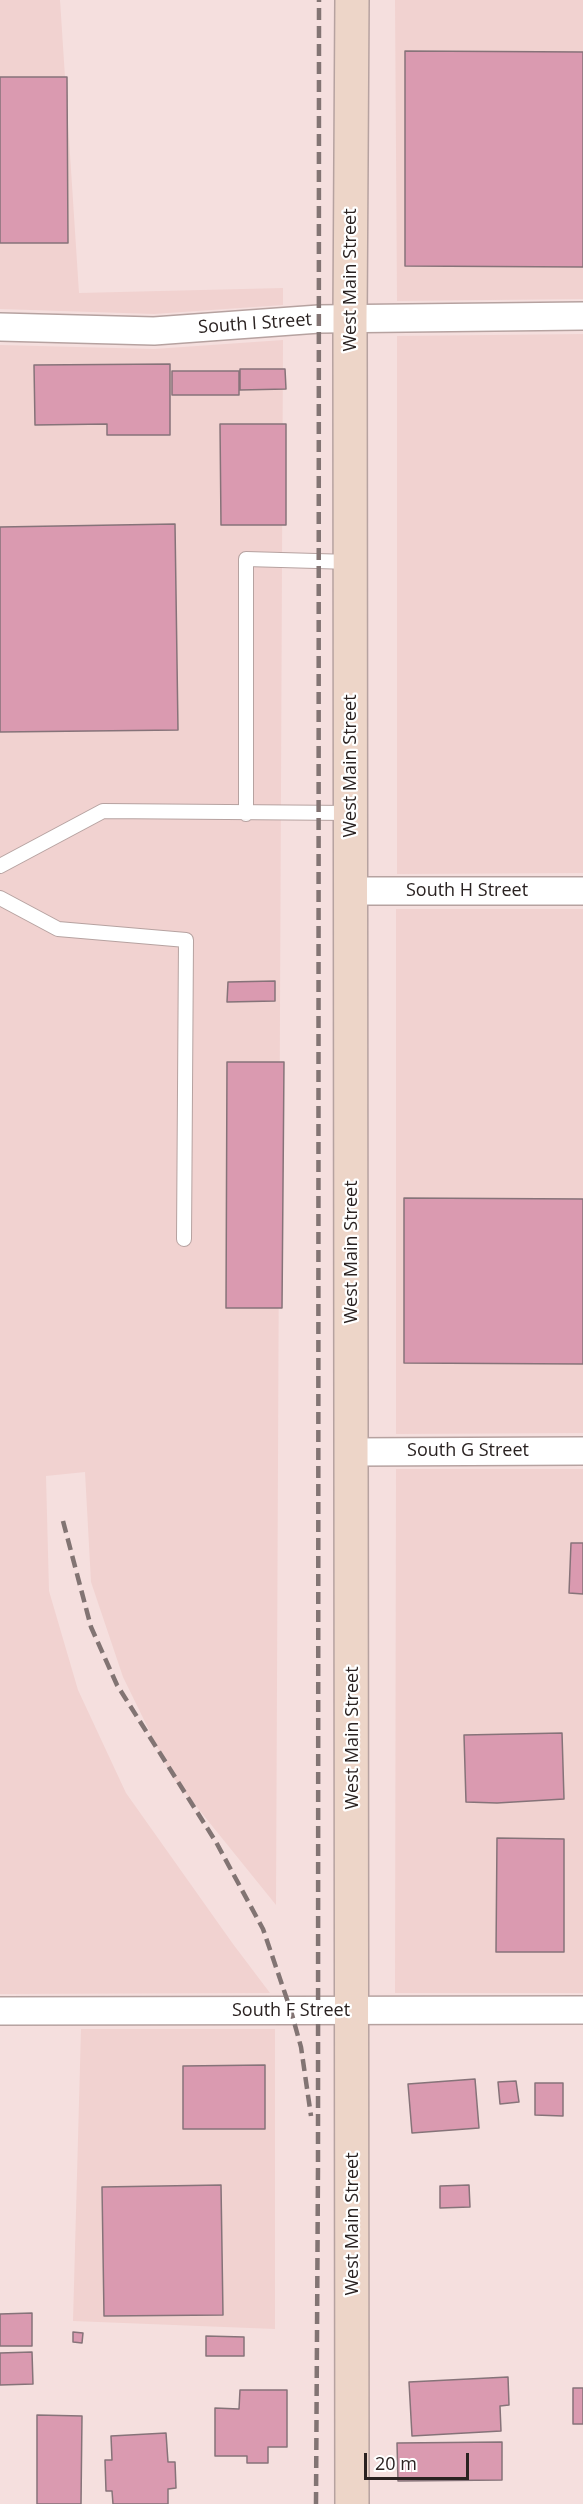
<!DOCTYPE html>
<html>
<head>
<meta charset="utf-8">
<style>
  body { margin:0 }
  #map { position:relative; width:583px; height:2504px; overflow:hidden; background:#f5dfde; font-family:"Open Sans",sans-serif }
  canvas { display:block }
  .scale { position:absolute; left:364px; top:2453px; width:105px; height:27px; box-sizing:border-box; border:3px solid #2a2221; border-top:0; padding-left:8px; font-size:18px; line-height:21px; white-space:nowrap; color:#2a2221; -webkit-text-stroke:4px #fff; paint-order:stroke }
</style>
</head>
<body>
<div id="map">
<canvas width="583" height="2504"></canvas>
<div class="scale">20 m</div>
</div>
<script>
const c = document.querySelector('canvas').getContext('2d');
c.lineJoin = 'round';
function paint(path, color) {
  c.fillStyle = color;
  c.fill(path, 'evenodd');
}
function trace(path, color, width, dash) {
  c.strokeStyle = color;
  c.lineWidth = width;
  c.lineCap = dash ? 'butt' : 'round';
  c.setLineDash(dash || []);
  c.stroke(path);
}
function write(font, color, halo, rows, align = 'center') {
  c.font = font + ' "Open Sans",sans-serif';
  c.lineWidth = 4.5;
  c.setLineDash([]);
  c.textBaseline = 'middle';
  c.strokeStyle = halo;
  c.fillStyle = color;
  for (const [text, x, y, turn = 0] of rows) {
    c.save();
    c.translate(x, y);
    c.rotate((+turn || 0) * Math.PI / 180);
    c.textAlign = isNaN(turn) ? turn : align;
    if (halo) c.strokeText(text, 0, 0);
    c.fillText(text, 0, 0);
    c.restore();
  }
}
paint(new Path2D(`
  M0,0H60L79,293L283,288V305L154,314L0,309Z
  M395,0H583V299L397,301Z
  M583,334V873L397,874V336Z
  M283,340L276,1905L171,1775L123,1677L91,1582L85,1472L46,1476L49,1591L78,1690L126,1793L233,1944L270,1993L0,1994V345L154,349Z
  M396,909H583V1433L396,1434Z
  M396,1469H583V1993H395Z
  M81,2029H275V2329L73,2321Z`), '#f1d2d0');
const building = new Path2D(`
  M405,51L583,52V267L405,266Z
  M0,77H67L68,243H0Z
  M170,364V435H107V424L35,425L34,365Z
  M240,369H285L286,389L240,390Z
  M172,371H239V395H172Z
  M220,424H286V525H221Z
  M175,524L178,730L0,732V527Z
  M275,981V1001L227,1002L228,982Z
  M227,1062H284L282,1308H226Z
  M404,1198L583,1199V1364L404,1363Z
  M571,1543H583V1594L569,1593Z
  M562,1733L564,1799L497,1803L466,1802L464,1735Z
  M497,1838L564,1839V1952H496Z
  M265,2065V2129H183V2066Z
  M475,2079L479,2128L412,2133L408,2084Z
  M516,2081L519,2102L500,2104L498,2082Z
  M535,2083H563V2116L535,2115Z
  M221,2185L223,2315L104,2316L102,2187Z
  M469,2185L470,2207L440,2208V2186Z
  M32,2313V2346H0V2314Z
  M73,2332L83,2333L82,2343L73,2342Z
  M206,2336L244,2337V2356H206Z
  M32,2352L33,2384L0,2385V2353Z
  M508,2377L509,2405L500,2406L501,2431L412,2436L409,2382Z
  M573,2388H583V2424H573Z
  M240,2390H287V2447H268V2463H247V2456H215V2408L239,2409Z
  M37,2415L82,2416L81,2504H37Z
  M166,2433L168,2462H175L176,2488L168,2489V2504H113L112,2491H106L105,2460H112L111,2436Z
  M502,2442V2480L398,2481L397,2443Z`);
paint(building, '#da9ab0');
trace(building, '#867379', 1.5);
const service = new Path2D(`
  M246,814V559L351,562
  M0,866L103,811L351,813
  M0,898L58,929L186,940L184,1239`);
const minor = new Path2D(`
  M0,327L154,331L319,319L583,316
  M351,891H583
  M352,1452L583,1451
  M0,2011L583,2010`);
const secondary = new Path2D(`
  M352,2504L350,319L352,0`);
trace(service, '#b6a2a0', 16);
trace(minor, '#b6a2a0', 30);
trace(secondary, '#b6a2a0', 36);
trace(service, '#fff', 14);
trace(minor, '#fff', 27);
trace(secondary, '#edd5c8', 33);
trace(new Path2D(`
  M63,1521L91,1627L117,1685L216,1842L263,1929L291,2011L301,2047L311,2116
  M316,2504L318,2166L319,0`), '#827473', 4.5, [12, 6]);
write('18px', '#2a2221', '#fff', [
  ["West Main Street",351,280,-90],
  ["South I Street",255,324,-4],
  ["West Main Street",351,766,-90],
  ["South H Street",467,891],
  ["West Main Street",352,1252,-90],
  ["South G Street",468,1451],
  ["West Main Street",353,1738,-90],
  ["South F Street",291,2011],
  ["West Main Street",353,2224,-90]
]);
</script>
</body>
</html>
